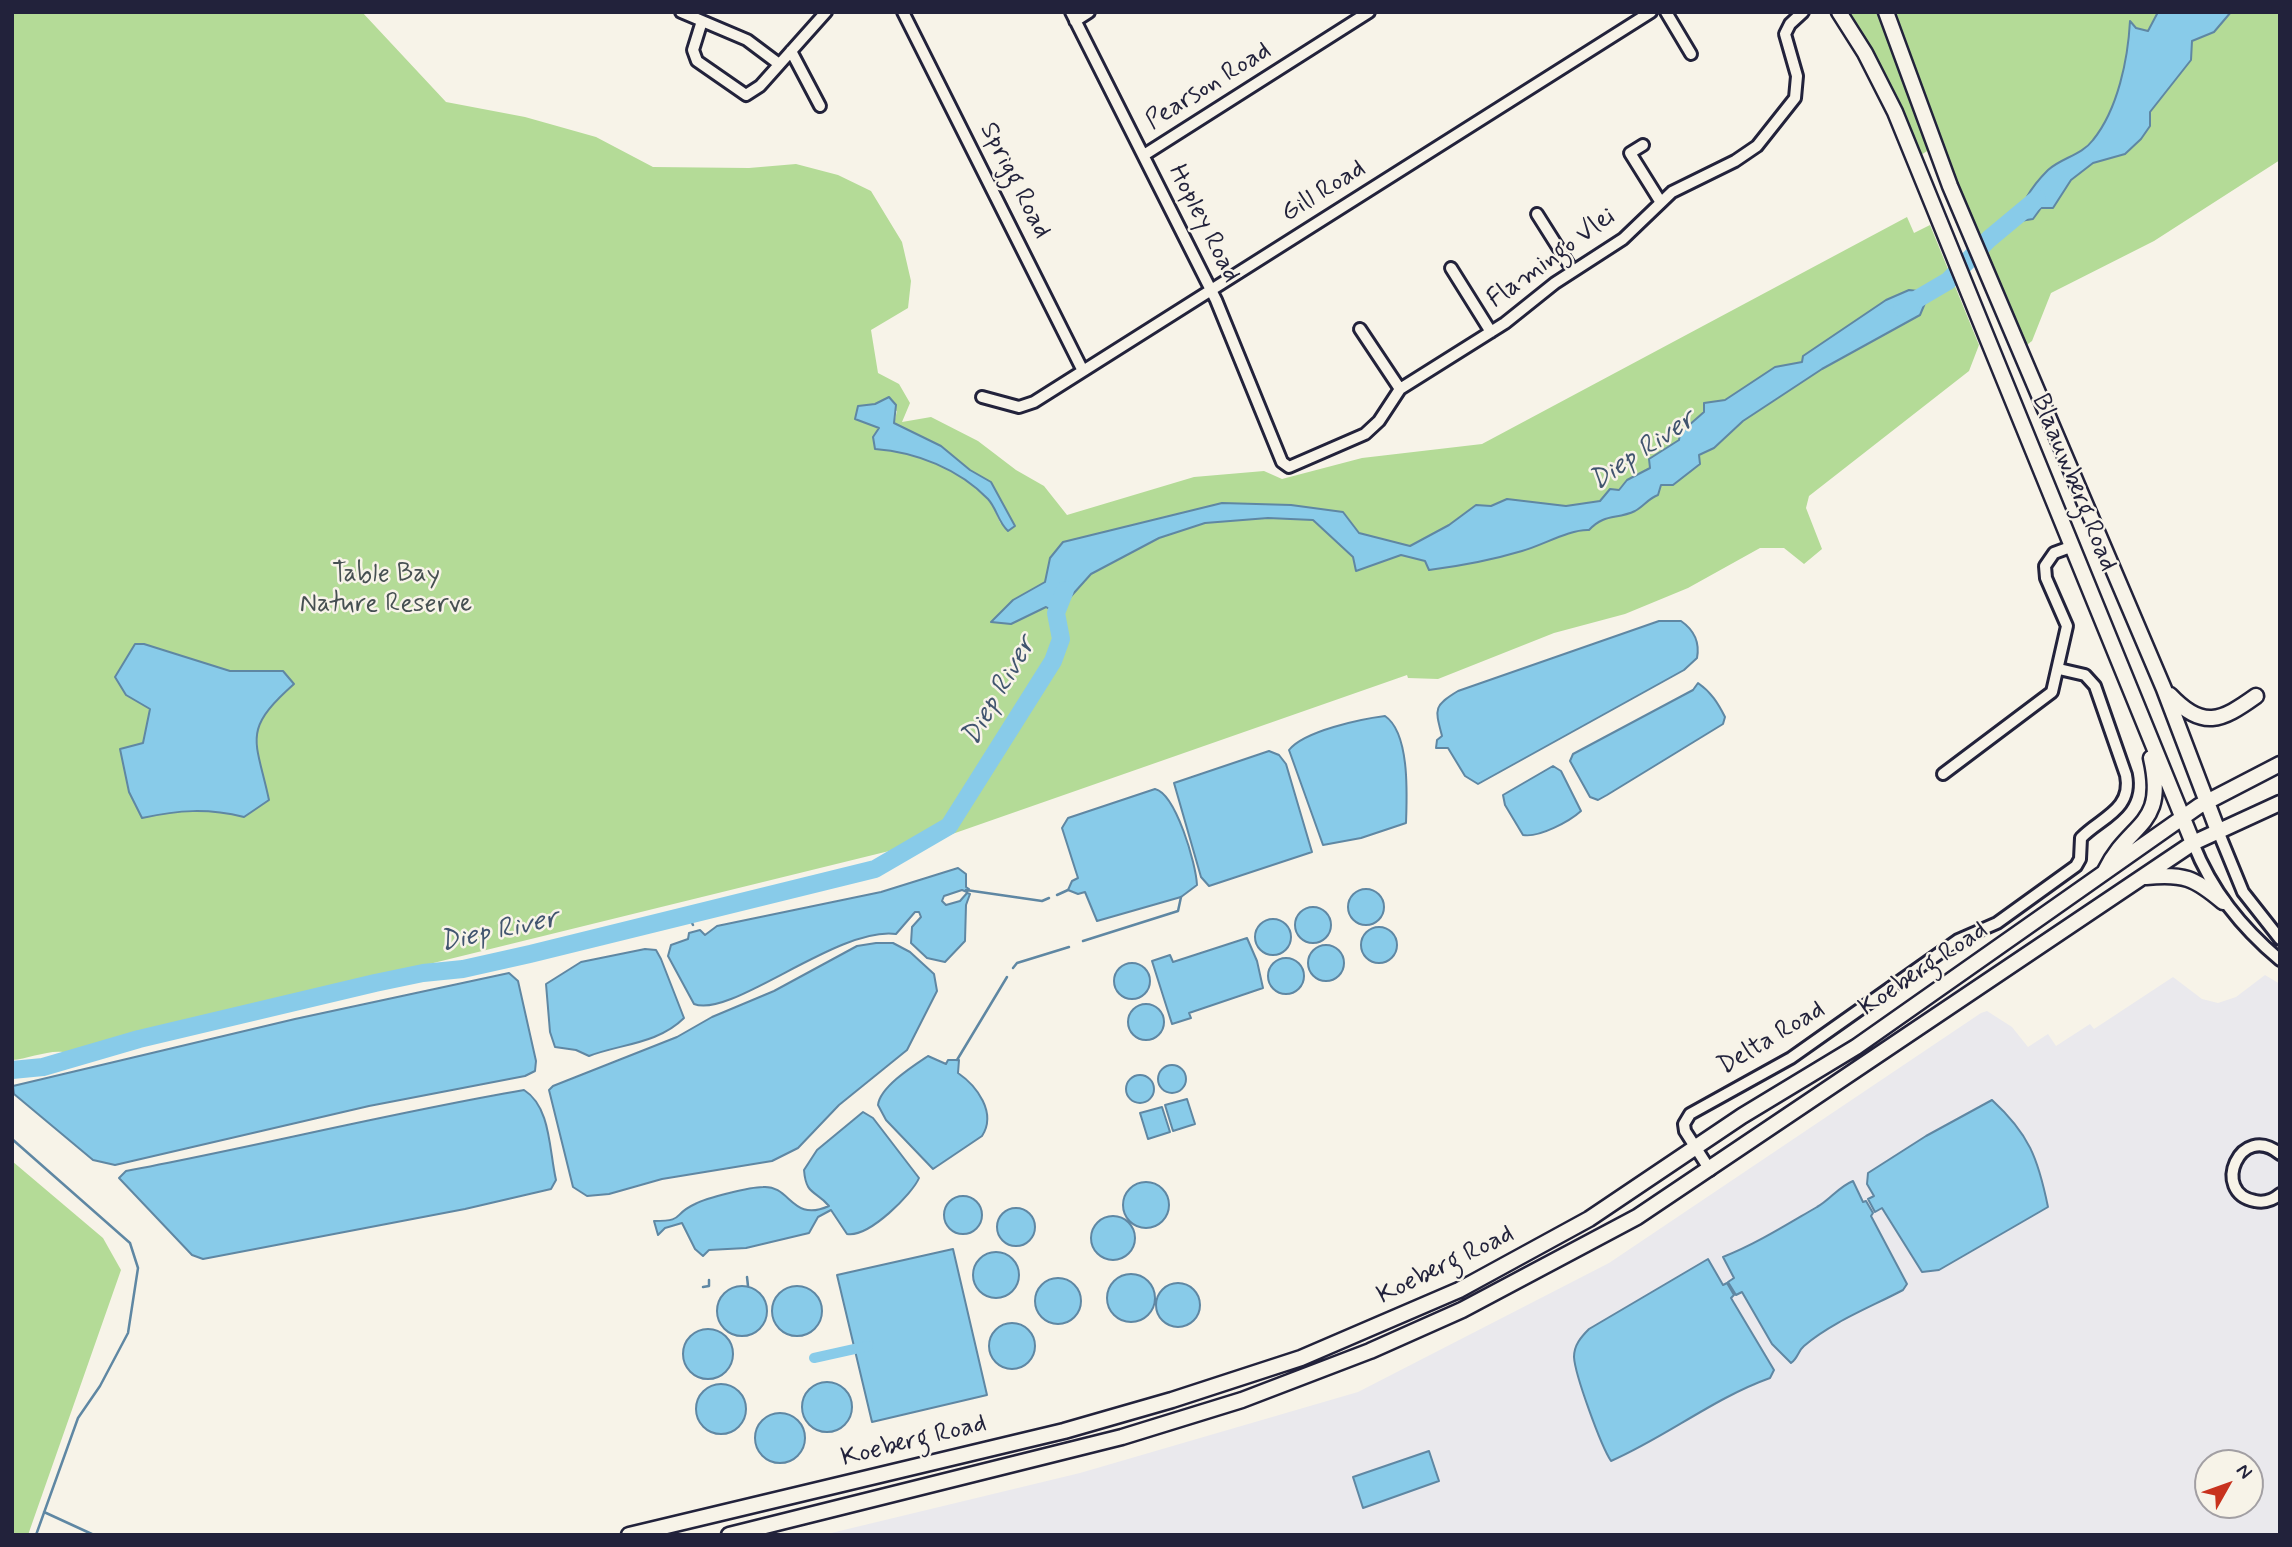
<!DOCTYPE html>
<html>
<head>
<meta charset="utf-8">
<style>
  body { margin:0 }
  #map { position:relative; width:2292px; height:1547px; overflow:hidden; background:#f7f3e8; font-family:Mynerve,sans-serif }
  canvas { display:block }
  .frame { position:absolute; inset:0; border:14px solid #22223b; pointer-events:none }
  .north { position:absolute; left:2194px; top:1449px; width:70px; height:70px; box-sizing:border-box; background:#f7f3e8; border:2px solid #a29fa3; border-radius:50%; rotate:50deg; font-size:19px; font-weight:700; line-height:28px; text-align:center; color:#22223b }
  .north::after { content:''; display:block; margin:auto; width:24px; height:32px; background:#c8321e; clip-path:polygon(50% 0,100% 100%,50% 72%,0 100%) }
</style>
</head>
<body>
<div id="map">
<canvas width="2292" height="1547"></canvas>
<div class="frame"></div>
<div class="north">N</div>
</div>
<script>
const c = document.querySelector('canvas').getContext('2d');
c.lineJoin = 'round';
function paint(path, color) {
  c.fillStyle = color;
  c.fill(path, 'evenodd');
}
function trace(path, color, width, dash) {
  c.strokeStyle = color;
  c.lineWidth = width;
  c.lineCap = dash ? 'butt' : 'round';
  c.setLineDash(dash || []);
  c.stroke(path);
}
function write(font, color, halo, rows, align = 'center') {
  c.font = font + ' Mynerve,sans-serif';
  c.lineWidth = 5;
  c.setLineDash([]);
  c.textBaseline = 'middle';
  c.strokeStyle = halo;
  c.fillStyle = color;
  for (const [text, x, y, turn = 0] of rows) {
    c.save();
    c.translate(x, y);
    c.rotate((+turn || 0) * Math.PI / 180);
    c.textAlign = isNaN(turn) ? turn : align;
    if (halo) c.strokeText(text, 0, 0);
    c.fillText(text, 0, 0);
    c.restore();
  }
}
paint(new Path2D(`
  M2265,975L2280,984V1535H823L1080,1473L1358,1392L1609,1263L1981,1013L1987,1011L2012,1027L2028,1047L2048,1034L2056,1046L2090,1024L2094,1029L2173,977L2202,999L2218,1003L2236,997ZM2208,1463H2250V1505H2208Z`), '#eae9ed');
paint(new Path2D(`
  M12,12H362L446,102L525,117L596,137L653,167L749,168L796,164L838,175L871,191L902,242L911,281L908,308L871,330L878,373L899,384L910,403L902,422L931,417L978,441L1016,470L1044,486L1067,515L1194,477L1264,471L1282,479L1362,458L1482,444L1907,217L1914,233L1930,225L1979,345L1969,371L1809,496L1806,508L1822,549L1804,564L1784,548H1760L1688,588L1625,614L1554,633L1438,679L1408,678L1407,675L938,839L67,1053C53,1048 28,1059 12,1060ZM875,404L897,411L894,423L941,446L970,470L991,482L1001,524C997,517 994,506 989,500C961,468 915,452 875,449L880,428L858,406Z
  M1844,12H1880L1932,148L1916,158Z
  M1886,12H2280V160L2154,241L2051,293L2032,341L2020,350Z
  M12,1161L103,1238L121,1270L28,1535H12Z`), '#b4db97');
const water = new Path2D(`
  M2158,12H2231L2214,32L2192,41L2191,60L2150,112V126L2141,139L2125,154L2093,163L2071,180L2053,208H2041L2033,219L2020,221C2020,202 2034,184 2048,170C2061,158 2082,155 2093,140C2118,109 2128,59 2130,21L2136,28L2148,31Z
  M1909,290L1918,291L1925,303L1920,315L1822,369L1743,421L1714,448L1699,455L1700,464L1673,485H1661L1658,495C1649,498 1644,506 1635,511C1616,520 1605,513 1589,530C1570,529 1543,545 1522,551C1492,560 1460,566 1429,570L1425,561L1401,555L1356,571L1353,557L1313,520L1268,518L1205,523L1159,538L1091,574L1056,613L1046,607L1011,624L991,622L1013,600L1045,582L1050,558L1063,542L1222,503L1291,505L1343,512L1359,533L1410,546L1449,525L1476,505L1491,506L1507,499L1566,506L1600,501L1610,489L1619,490L1627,480L1650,468L1649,459L1679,440L1680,433L1704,412V403L1725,400L1775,367L1802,362L1803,356L1886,300Z
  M889,397L896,405L894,423L941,446L970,470L991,482L1015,526L1008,531C998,522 997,509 988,499C959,469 916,452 875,449L873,437L879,428L855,419L858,406L875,404Z
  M1659,621H1681C1694,630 1700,642 1697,658L1684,670L1478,784L1465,776L1448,748H1436L1437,740L1442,736C1435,709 1433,706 1458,691Z
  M135,644H144L230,671H283L294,684C241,731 256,739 269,800L244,817C207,808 179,810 142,818L129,792L120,749L143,743L150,709L126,695L115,677Z
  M1698,683C1711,692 1718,703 1725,717L1723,724L1607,795L1598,800L1590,797L1570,761L1573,754L1693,690Z
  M1385,716C1410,733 1407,795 1406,823L1361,838L1323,845L1289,750C1304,731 1361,719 1385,716Z
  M1269,751L1279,755L1286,764L1312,852L1209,886L1201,877L1174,783Z
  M1553,766L1561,771L1581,811C1570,821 1539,838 1523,835L1505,805L1503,795Z
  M1155,789C1176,794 1196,864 1197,885L1181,897L1097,921L1085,892L1078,894L1068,890L1072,881L1078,878L1062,828L1068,818Z
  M958,868L966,874V887L969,889L967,892L962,890L944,896L942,901L946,905L960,901L967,893L970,894L966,905L965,941L945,962L927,958L911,943L912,927L921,917L919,912H915L896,934C838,926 731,1019 694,1004L668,956L671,945L688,939L689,933L700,930L705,935L717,926L881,892Z
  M1348 907a18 18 0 1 1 36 0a18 18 0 1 1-36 0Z
  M1295 925a18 18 0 1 1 36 0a18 18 0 1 1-36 0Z
  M1255 937a18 18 0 1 1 36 0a18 18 0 1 1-36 0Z
  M1361 945a18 18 0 1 1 36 0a18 18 0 1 1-36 0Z
  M1247,938L1257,961L1263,988L1189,1013L1191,1018L1172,1024L1152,961L1170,955L1173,962Z
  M876,943H893L910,952L934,974L937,991L907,1050L839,1105L798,1148L772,1161L662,1179L609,1194L587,1196L573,1187L549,1090L553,1086L677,1037L712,1017L774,991L857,946Z
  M1308 963a18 18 0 1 1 36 0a18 18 0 1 1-36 0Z
  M645,949L656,950L661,959L684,1018C658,1044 620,1044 589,1056L576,1050L555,1047L550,1032L546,984L581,962Z
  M1268 976a18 18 0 1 1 36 0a18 18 0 1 1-36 0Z
  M1114 981a18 18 0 1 1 36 0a18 18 0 1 1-36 0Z
  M509,973L518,981L536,1061L535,1071L525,1076L369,1106L115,1165L93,1160L14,1094L13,1086L295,1019Z
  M1128 1022a18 18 0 1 1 36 0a18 18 0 1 1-36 0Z
  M928,1056L946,1064L948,1060H959L958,1073C977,1086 997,1113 982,1136L933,1169L886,1120L878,1105C880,1087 913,1066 928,1056Z
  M1158 1079a14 14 0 1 1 28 0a14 14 0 1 1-28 0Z
  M1126 1089a14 14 0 1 1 28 0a14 14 0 1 1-28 0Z
  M524,1090C551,1107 549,1150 556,1180L551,1189L465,1209L203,1259L192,1255L119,1178L126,1171C259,1146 390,1113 524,1090Z
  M1187,1099L1195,1124L1173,1131L1165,1105Z
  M1992,1100C2029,1134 2038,1158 2048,1207L1939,1270L1922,1272L1882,1208L1875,1212L1868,1199L1874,1196L1867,1184L1868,1173L1926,1136Z
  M1162,1107L1170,1132L1148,1139L1140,1113Z
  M863,1112L873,1118L919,1178C913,1193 869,1238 847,1234L831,1210L818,1217L809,1233L746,1248L709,1250L703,1256L695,1249L682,1223L665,1228L658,1235L654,1221C686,1221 671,1215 695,1204C706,1198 750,1187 763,1187C791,1185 791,1223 829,1206C816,1190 806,1196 804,1170L817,1150Z
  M1853,1181L1863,1202L1866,1201L1873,1213L1871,1216L1907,1284L1903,1290C1871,1307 1832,1322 1804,1346C1798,1351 1798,1358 1791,1363L1772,1344L1742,1292L1736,1295L1728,1282L1734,1278L1723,1257C1756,1244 1786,1225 1817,1207C1830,1200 1838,1187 1853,1181Z
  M1123 1205a23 23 0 1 1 46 0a23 23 0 1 1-46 0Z
  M944 1215a19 19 0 1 1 38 0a19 19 0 1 1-38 0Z
  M997 1227a19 19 0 1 1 38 0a19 19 0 1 1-38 0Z
  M1091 1238a22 22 0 1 1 44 0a22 22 0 1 1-44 0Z
  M953,1249L987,1395L872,1422L837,1275Z
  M973 1275a23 23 0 1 1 46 0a23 23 0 1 1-46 0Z
  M1708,1259L1723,1285L1727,1283L1734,1295L1731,1298L1774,1370L1770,1378C1714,1398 1666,1437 1611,1461C1601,1446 1575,1375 1574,1357C1574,1345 1581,1337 1589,1329Z
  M1107 1298a24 24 0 1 1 48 0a24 24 0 1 1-48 0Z
  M1035 1301a23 23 0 1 1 46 0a23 23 0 1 1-46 0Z
  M1156 1305a22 22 0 1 1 44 0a22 22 0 1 1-44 0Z
  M772 1311a25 25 0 1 1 50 0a25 25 0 1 1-50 0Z
  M717 1311a25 25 0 1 1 50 0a25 25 0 1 1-50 0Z
  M989 1346a23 23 0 1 1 46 0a23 23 0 1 1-46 0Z
  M683 1354a25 25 0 1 1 50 0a25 25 0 1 1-50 0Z
  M802 1407a25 25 0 1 1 50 0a25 25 0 1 1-50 0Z
  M696 1409a25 25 0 1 1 50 0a25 25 0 1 1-50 0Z
  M755 1438a25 25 0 1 1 50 0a25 25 0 1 1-50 0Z
  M1429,1451L1439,1481L1363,1508L1353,1477Z`);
paint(water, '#88cbe9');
trace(water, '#5f87a3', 2);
trace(new Path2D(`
  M966,890L1042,901L1049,898
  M1057,895L1068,890
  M688,915L693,925
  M1083,941L1178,911L1181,897
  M1013,968L1017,963L1069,947
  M957,1060L1007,977
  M12,1139L130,1243L138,1268L128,1333L100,1386L78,1418L36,1535
  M747,1277L748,1286
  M703,1287L709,1286V1280
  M44,1512L94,1535`), '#5f87a3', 2.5);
trace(new Path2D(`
  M814,1358L868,1346`), '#88cbe9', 10);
trace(new Path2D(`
  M1902,308L1948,281L1989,239L2037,199
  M12,1070L43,1067L139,1039L375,983L423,973L463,969L530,954L875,869L949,826L1053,661L1061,639L1056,613L1065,590`), '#88cbe9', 18);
const minor = new Path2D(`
  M681,12L747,40L779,64
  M903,12L1083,371
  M1071,12L1216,300L1282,462L1289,467L1365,434L1379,421L1400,389L1505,323L1555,283L1623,239L1672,192L1735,161L1757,146L1795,98L1797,76L1785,34L1790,24L1803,12
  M1666,12L1691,54
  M702,21L693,50L697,61L746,95L760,86L826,12
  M1075,21L1089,12
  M791,51L820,106
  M1643,145L1630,153L1660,201
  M1144,155L1369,12
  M1537,214L1573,271
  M1451,268L1491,332
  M1360,329L1400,389
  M982,397L1019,407L1034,402L1651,12
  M1943,774L2052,692L2067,626L2046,578L2045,566L2054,553L2073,546
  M2218,831L2243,892L2280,939
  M2193,843C2212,891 2241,927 2280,960
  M2280,1154C2240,1121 2210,1193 2255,1201C2264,1203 2273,1200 2280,1194
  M1710,1170L1685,1131L1684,1124L1690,1114L1791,1058L1958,940L1997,923L2076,866L2080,859L2081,838C2100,818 2133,810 2126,775L2095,686L2085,675L2059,669`);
const major = new Path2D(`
  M1839,12L1865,53L1895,112L2193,843
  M1886,12L1950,186L2164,689L2218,831
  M2170,695C2203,730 2221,721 2256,696
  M2105,871C2130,820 2167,828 2151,758
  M2146,877C2183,873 2195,878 2223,902
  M629,1535L1064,1431L1172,1400L1301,1358L1459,1290L1589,1219L1742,1116L1856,1047L2199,806L2280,764
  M729,1535L1122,1437L1242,1400L1370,1351L1462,1310L1637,1217L2193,843L2280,803`);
trace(minor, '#22223b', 16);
trace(major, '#22223b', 19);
trace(minor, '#f7f3e8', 10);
trace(major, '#f7f3e8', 14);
write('26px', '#22223b', '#f7f3e8', [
  ["Pearson Road",1209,87,-32],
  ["Sprigg Road",1014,181,63],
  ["Gill Road",1324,192,-32],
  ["Hopley Road",1203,224,63],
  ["Flamingo Vlei",1552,259,-36],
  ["Blaauwberg Road",2073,483,68],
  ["Koeberg Road",1924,970,-34],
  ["Delta Road",1772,1039,-31],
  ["Koeberg Road",1446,1266,-26],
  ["Koeberg Road",914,1442,-14]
]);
write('26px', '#465052', '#f7f3e8', [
  ["Table Bay",386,576],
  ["Nature Reserve",386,606]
]);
write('italic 28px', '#41556f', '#f7f3e8', [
  ["Diep River",1643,452,-34],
  ["Diep River",1000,692,-60],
  ["Diep River",499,932,-12]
]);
</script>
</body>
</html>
